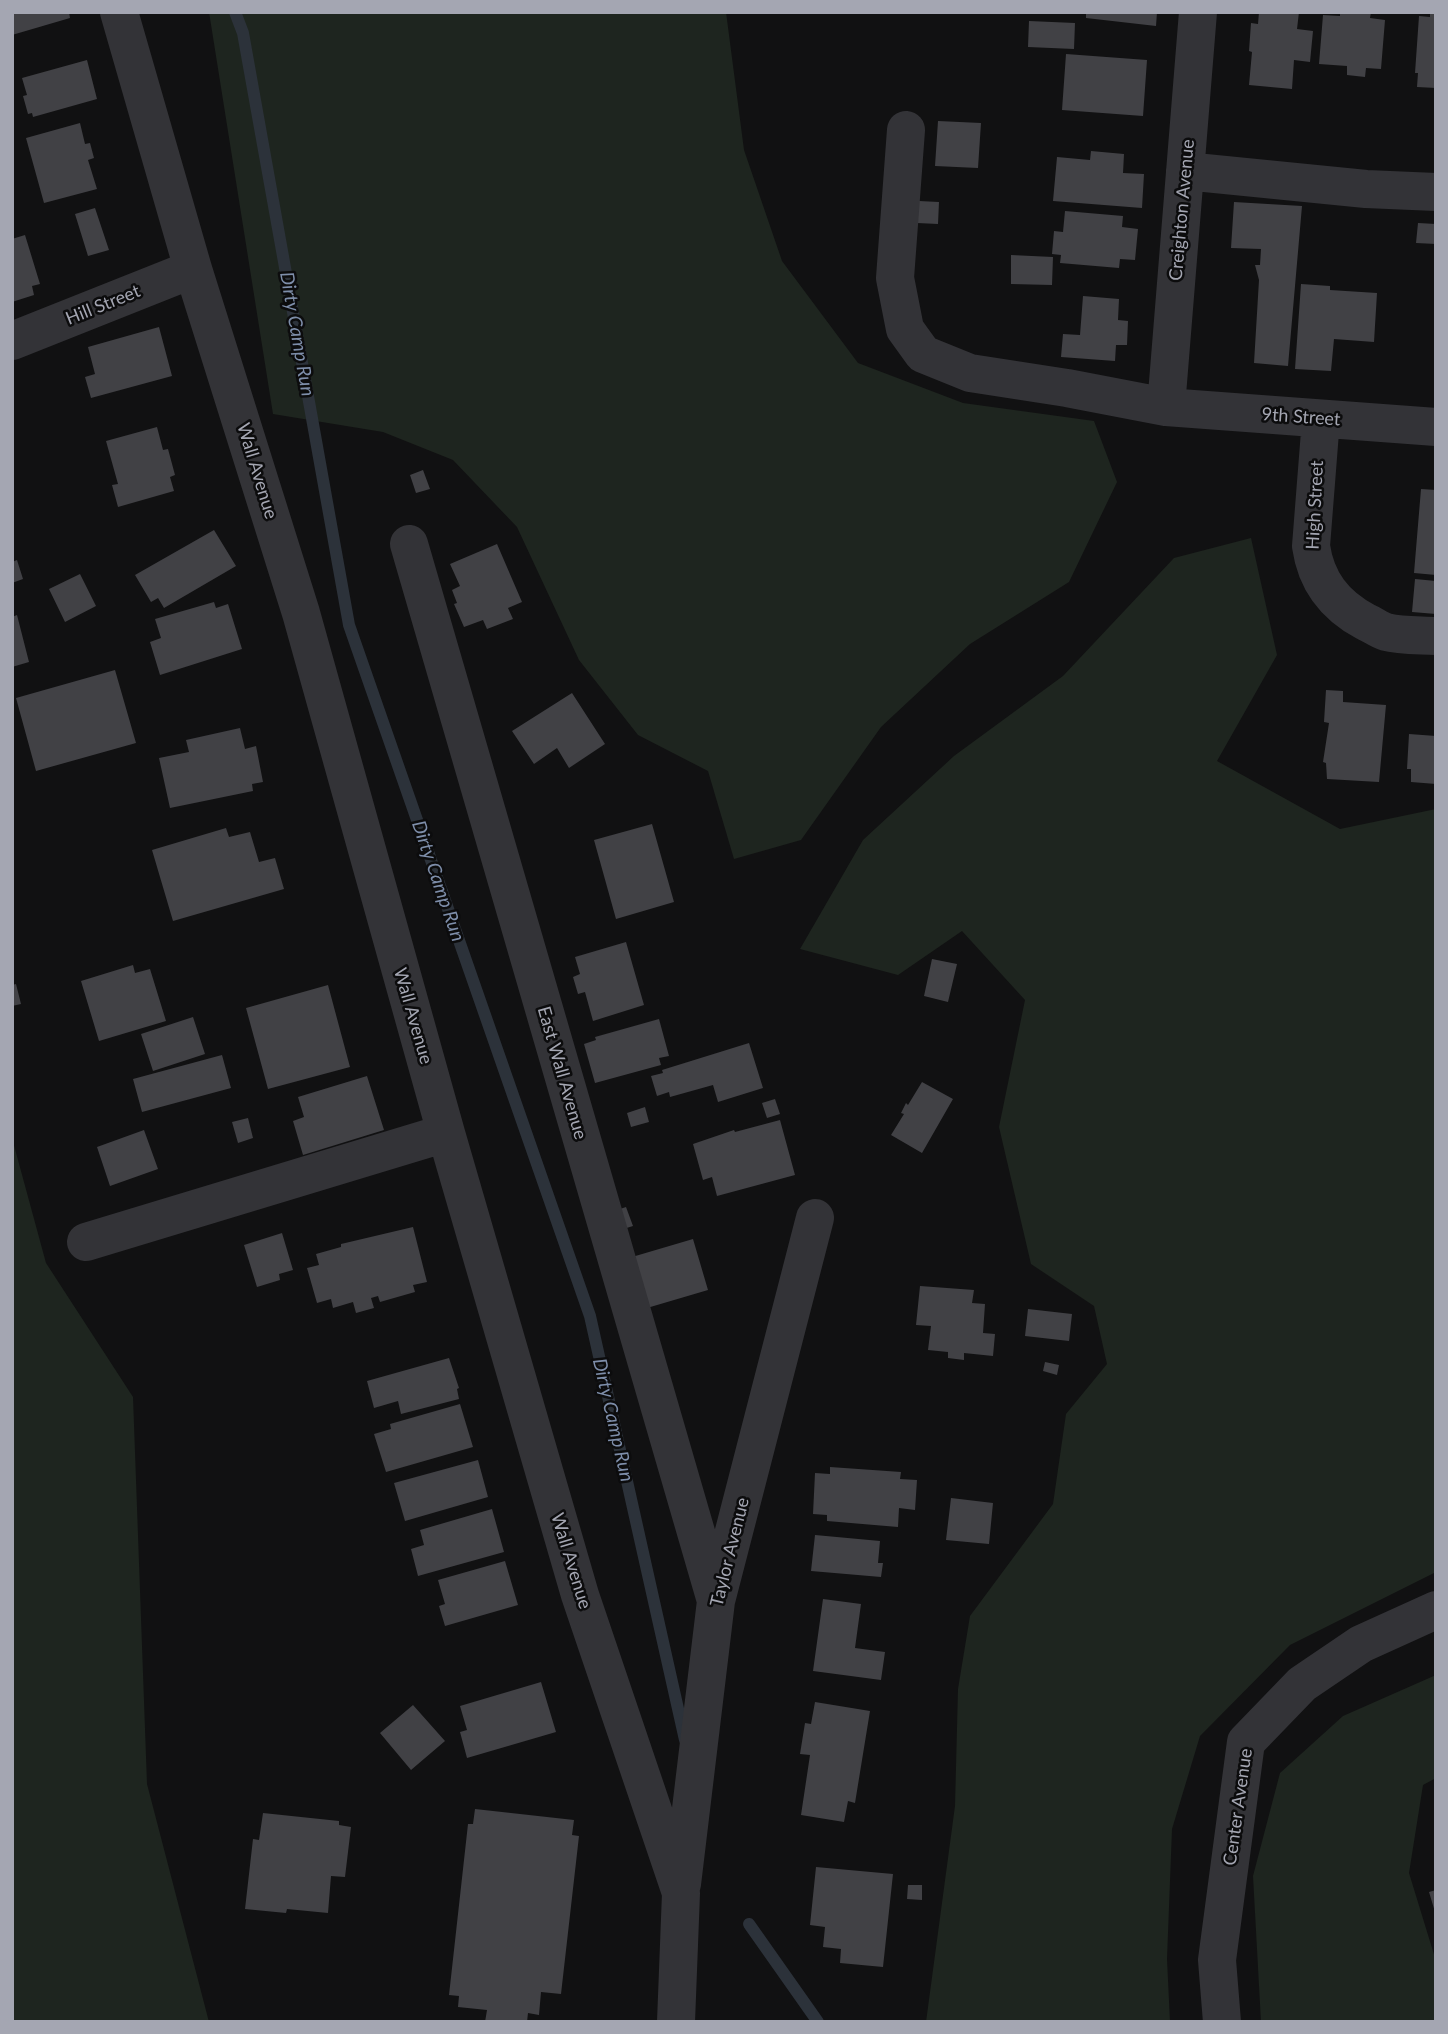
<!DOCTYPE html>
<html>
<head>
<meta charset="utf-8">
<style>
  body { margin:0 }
  #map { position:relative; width:1448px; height:2034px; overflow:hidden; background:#111112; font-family:Lato,sans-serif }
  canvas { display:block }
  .frame { position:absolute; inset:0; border:14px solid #a4a6b2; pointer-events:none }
</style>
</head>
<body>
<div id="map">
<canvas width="1448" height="2034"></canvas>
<div class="frame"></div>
</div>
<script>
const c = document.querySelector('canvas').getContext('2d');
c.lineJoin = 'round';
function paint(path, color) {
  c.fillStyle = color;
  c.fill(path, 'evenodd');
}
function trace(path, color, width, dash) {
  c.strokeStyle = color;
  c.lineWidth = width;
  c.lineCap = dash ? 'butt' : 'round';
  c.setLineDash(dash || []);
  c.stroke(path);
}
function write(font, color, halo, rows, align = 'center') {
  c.font = font + ' Lato,sans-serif';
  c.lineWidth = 5;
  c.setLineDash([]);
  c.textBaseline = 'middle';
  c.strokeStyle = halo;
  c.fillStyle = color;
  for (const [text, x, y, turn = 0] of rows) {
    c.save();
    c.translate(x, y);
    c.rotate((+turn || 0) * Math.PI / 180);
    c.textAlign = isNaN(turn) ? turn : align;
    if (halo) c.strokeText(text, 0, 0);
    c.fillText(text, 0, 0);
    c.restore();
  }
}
paint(new Path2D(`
  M209,12H726L744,150L782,261L858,363L963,403L1094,421L1117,482L1069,582L970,644L881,727L801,840L734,859L708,771L638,735L579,660L517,527L453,460L383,432L273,414Z
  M1251,538L1277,655L1217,761L1340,829L1436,809V1572L1290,1645L1200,1736L1172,1829L1167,1959L1170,2022H926L955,1806L958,1689L970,1616L1053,1504L1066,1414L1107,1364L1094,1306L1031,1264L999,1127L1025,1000L962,931L898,975L800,949L863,840L954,756L1063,676L1174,558Z
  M12,1138L46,1263L133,1397L147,1784L209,2022H12Z
  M1436,1675V1778L1423,1785L1409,1873L1436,1961V2022H1261L1253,1876L1280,1773L1343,1716Z`), '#1e251f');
trace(new Path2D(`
  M235,12L243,33L349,625L590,1316L685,1740
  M749,1924L818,2022`), '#2c323a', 12);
paint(new Path2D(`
  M12,12H69L70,18L12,35Z
  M1086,12H1157L1156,26L1086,18Z
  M1259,12H1299L1297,29L1313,31L1310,62L1294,60L1292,89L1249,85L1252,52L1249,51L1251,23L1258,24Z
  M1340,12H1371L1370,18L1385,20L1381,69L1366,68L1365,77L1347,75V66L1319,64L1323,15L1340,16Z
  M1430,12H1436V88L1417,87L1418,73H1415L1419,16L1430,17Z
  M1029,21L1075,23L1074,49L1028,47Z
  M1066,54L1147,60L1143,116L1062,110Z
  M87,60L97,99L33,117L32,113L28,114L23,96L27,95L22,78Z
  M938,121L981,123L978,168L935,166Z
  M80,123L85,144L90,143L94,158L88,160L97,189L44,203L26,138Z
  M1091,151L1124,154L1123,173L1144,174L1142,208L1053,201L1057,157L1090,160Z
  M919,201L939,202L938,224L917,223Z
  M1234,202L1302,206L1288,366L1254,363L1259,280L1255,265H1260L1261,249L1231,248Z
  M95,208L109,250L88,256L75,214Z
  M1065,211L1123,216L1122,227L1138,229L1135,260L1120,259L1119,268L1060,263L1061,255L1052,254L1054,231L1063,232Z
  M1418,223L1436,224V244L1416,243Z
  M25,235L40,284L32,286L34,295L12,302V239Z
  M1011,255L1053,257L1052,285L1011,284Z
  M1301,284L1330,286V290L1377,293L1374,342L1334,339L1331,371L1295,369Z
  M1083,296L1119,299L1118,320L1128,321L1127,345H1116L1115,361L1061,357L1063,334L1080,335Z
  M159,327L172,376L91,398L85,377L95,374L88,347Z
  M157,427L163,450L168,449L175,475L170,477L174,491L118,507L112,485L118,484L106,441Z
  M423,470L430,489L416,493L410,475Z
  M1421,489L1436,490V575L1414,573Z
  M214,530L236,566L164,608L158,598L151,602L135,575Z
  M497,544L522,602L508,608L513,619L487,629L483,620L464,627L454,604L457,603L452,590L460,586L450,564Z
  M17,560L23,579L12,583V562Z
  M80,574L96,606L65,622L49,589Z
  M1415,579L1436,581V614L1412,612Z
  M214,602L216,608L228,604L242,649L160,675L150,642L161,638L155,619Z
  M17,615L29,662L12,667V617Z
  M115,670L136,743L36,771L16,698Z
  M1326,690L1343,691V702L1386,705L1379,782L1327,779L1326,763L1323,762L1329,723L1324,722Z
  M572,693L605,744L569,768L557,748L534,764L512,731Z
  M240,728L245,749L256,746L263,782L252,784L253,791L170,808L159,758L189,752L186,740Z
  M1409,734L1436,736V784L1411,782V769H1407Z
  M652,824L674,902L616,919L594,840Z
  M226,828L229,837L250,832L259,862L275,858L284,889L173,921L152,850Z
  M626,942L644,1005L593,1021L585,992L578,994L573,977L580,974L575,957Z
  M932,959L957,964L948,1002L924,996Z
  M133,965L135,973L150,969L166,1021L99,1041L81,981Z
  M16,984L21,1004L12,1006V985Z
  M328,985L350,1067L268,1089L246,1008Z
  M193,1017L205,1054L153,1071L141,1034Z
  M659,1019L669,1056L659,1058L661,1065L595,1083L584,1044L596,1040L595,1037Z
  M749,1043L763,1088L718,1102L713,1085L670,1097L669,1092L657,1096L651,1076L663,1073L662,1070Z
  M222,1055L231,1088L142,1112L133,1079Z
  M367,1076L384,1130L303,1155L293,1121L304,1117L298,1097Z
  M922,1082L953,1099L922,1153L891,1135L904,1114L901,1113L906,1103L908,1105Z
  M775,1099L780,1114L767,1118L762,1103Z
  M645,1107L649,1122L631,1127L627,1113Z
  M248,1118L253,1138L238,1143L232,1122Z
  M780,1120L795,1175L717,1196L712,1177L703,1180L693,1144L734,1130L735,1132Z
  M144,1130L158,1169L110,1186L97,1147Z
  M626,1207L633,1226L620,1230L614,1211Z
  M413,1227L427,1282L413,1285L415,1292L380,1302L378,1296L371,1298L374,1308L356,1313L353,1302L333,1308L331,1299L317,1303L307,1268L319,1265L316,1254L341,1247V1244Z
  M282,1233L293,1270L279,1274L280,1280L257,1287L244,1245Z
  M693,1239L708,1290L647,1308L632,1257Z
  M920,1286L974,1290L972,1303L985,1304L983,1333L995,1334L993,1356L964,1353V1360L948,1358V1352L928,1350L931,1326L916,1325Z
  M1028,1309L1072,1314L1069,1341L1025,1336Z
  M449,1358L459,1388L457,1389L459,1399L401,1414L398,1401L374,1408L367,1381Z
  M1045,1362L1059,1365L1057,1375L1043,1371Z
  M460,1404L473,1447L386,1472L374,1434L391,1429L390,1424Z
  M478,1460L488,1497L405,1521L394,1483Z
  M830,1467L901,1472L900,1479L917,1480L915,1510L899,1508L898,1527L827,1521V1515L813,1514L815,1473L830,1474Z
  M951,1498L993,1503L989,1544L946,1540Z
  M492,1509L504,1552L418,1576L411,1549L424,1545L420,1530Z
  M815,1535L880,1541L878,1563H883L881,1577L811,1571Z
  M505,1561L518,1605L445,1626L439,1606L445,1604L438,1580Z
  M823,1599L861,1604L855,1648L885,1652L881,1680L813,1671Z
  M541,1682L556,1732L467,1758L460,1732L467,1730L460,1706Z
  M815,1702L870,1711L855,1803L848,1801L844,1822L801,1815L810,1755L800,1754L805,1723L811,1724Z
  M413,1705L445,1741L411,1770L380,1733Z
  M475,1809L574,1820L572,1835L579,1836L561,1994L541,1992L539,2015L528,2013L527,2022H485L487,2010L458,2007L459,1996L449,1995L468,1824H473Z
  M263,1813L339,1821V1825L351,1827L345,1877L331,1876L328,1913L287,1909L286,1913L245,1909L253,1839L259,1840Z
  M816,1867L893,1874L883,1967L840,1963L841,1949L823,1947L825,1927L810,1925Z
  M908,1885H922V1900L907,1899Z
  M1436,1890V1912H1435L1429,1892Z`), '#414145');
trace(new Path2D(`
  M119,12L193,269L301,613L446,1133L580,1595L681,1893L676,2022
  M906,130L895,278L905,329L923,354L970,373L1067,388L1166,407L1436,427
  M1185,171L1366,189L1436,192
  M12,341L193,269
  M1166,407L1198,12
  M1321,419L1311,546C1316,581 1334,605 1366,622C1373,625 1379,630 1386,632C1401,636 1420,635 1436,636
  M409,544L716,1601
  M86,1242L446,1133
  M682,1884L716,1601L815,1218
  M1222,2022L1217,1960L1246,1742L1302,1684L1361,1644L1436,1610`), '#333337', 38);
write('18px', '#a4a6b2', '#0c0c0d', [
  ["Creighton Avenue",1182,210,-85],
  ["Hill Street",103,305,-22],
  ["9th Street",1301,417,4],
  ["Wall Avenue",257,471,73],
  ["High Street",1315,505,-87],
  ["Wall Avenue",413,1016,74],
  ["East Wall Avenue",562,1073,74],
  ["Taylor Avenue",730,1552,-76],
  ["Wall Avenue",571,1561,73],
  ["Center Avenue",1238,1807,-82]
]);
write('italic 19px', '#7e8eaa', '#0c0c0d', [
  ["Dirty Camp Run",297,334,80],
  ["Dirty Camp Run",438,881,71],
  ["Dirty Camp Run",613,1420,77]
]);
</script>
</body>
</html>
